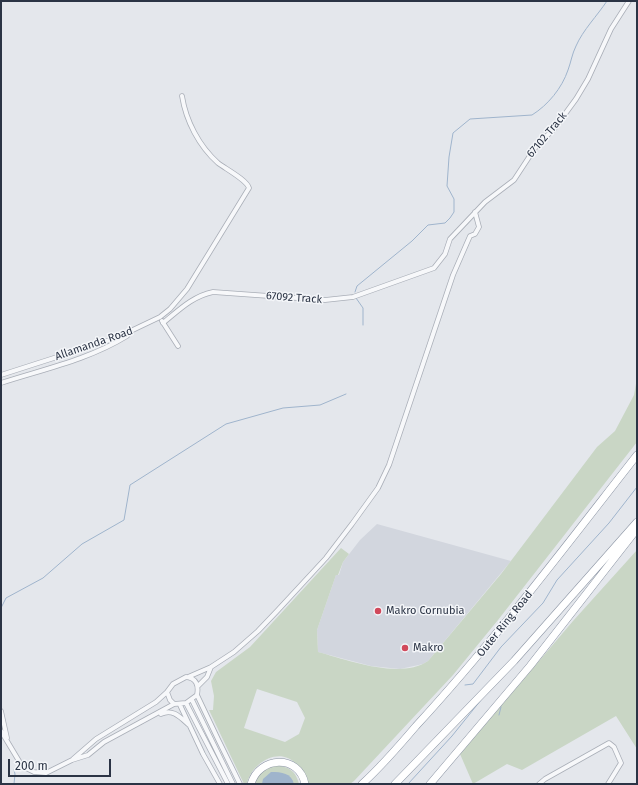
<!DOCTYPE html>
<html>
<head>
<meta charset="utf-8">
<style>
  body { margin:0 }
  #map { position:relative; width:638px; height:785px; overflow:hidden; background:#e4e7ec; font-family:"Fira Sans",sans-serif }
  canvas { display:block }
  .frame { position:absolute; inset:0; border:2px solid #2b3445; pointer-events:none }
  .scale { position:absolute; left:8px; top:759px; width:103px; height:18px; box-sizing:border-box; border:2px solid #2b3445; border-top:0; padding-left:5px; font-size:12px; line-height:14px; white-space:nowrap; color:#2b3445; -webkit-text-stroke:3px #f4f6f9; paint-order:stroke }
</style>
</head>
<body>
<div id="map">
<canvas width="638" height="785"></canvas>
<div class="frame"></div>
<div class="scale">200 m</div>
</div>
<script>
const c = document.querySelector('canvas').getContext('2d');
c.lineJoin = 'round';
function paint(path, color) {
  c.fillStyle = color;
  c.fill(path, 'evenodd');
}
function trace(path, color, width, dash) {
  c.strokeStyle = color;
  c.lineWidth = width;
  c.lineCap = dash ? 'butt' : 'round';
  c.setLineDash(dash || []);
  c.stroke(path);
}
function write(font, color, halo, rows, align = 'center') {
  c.font = font + ' "Fira Sans",sans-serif';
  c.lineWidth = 3;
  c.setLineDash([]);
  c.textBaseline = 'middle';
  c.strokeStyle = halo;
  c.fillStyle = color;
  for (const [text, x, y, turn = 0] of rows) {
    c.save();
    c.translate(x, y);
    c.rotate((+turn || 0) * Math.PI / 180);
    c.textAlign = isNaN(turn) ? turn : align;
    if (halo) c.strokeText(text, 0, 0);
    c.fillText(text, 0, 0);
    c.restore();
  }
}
paint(new Path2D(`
  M377,524L511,561L428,661L423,664L400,669L371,666L318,652L317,630L336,575H339L343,562L360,540Z`), '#d2d6de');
paint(new Path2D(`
  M637,378V442L498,620L453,675L354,781L350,784H307C304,778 301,770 297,765C280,745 251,763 247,784H244L209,710H213L214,696L211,681L216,672L250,647L341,548L349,554L343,562L338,575H336L317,630L318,652C348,660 400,680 428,661L501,574L597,447L615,431L634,395ZM257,689L297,702L305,718L299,734L285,742L244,728Z
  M637,550V749L616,716L522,770L507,764L473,784L460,754L573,621Z
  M274,765C287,766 296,770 299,784H254L259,774Z`), '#c9d6c5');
paint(new Path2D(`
  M271,772C282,772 291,773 294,784H262L263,779Z`), '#9fb4cc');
trace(new Path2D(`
  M355,292L357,286L412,241L428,225L445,223L450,218L454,212V199L447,186L449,157L453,133L470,119L532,115C548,105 562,88 568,70C571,62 572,54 576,46C583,30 597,16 607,1
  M356,298L363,308V325
  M1,608L6,598L43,578L82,544L124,520L130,485L226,424L283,408L320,405L346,394
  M465,685L473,684L501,647L543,603L557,580L609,523L637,487
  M499,715L501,707
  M14,770L15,774L14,784
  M408,784L452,736L481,700`), '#9fb4cc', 1);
const minor = new Path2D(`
  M162,321L178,346
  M163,323C179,310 193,296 213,292L325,300L353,297L434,268L445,254L450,239L485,202L514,180L537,145L554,129L576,99L588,79L611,29L629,1
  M1,375L116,338L160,317L170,309L187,289L249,188C247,180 226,169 218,163C199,146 186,121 182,96
  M1,383C44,369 88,360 127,336
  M186,677C196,678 199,685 197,695L186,703L174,704L170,700L167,692L173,684Z
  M188,677L211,667L234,652L258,631L278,610L326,558L352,524L378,488L389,465L453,275L470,236L475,234L479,227L475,212
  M198,686L207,677L211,667
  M197,695C211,725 225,754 240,784
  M192,700L233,784
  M186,703L228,784
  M180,705L203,754L220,784
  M1,711L7,738
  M161,714C173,708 181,718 189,725
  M1,731L22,766L34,772L46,773L72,760L88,755L104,742L174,704
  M73,759L96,739L156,702L167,692
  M539,784L545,779L609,743L614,747L621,763L608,784`);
const motorway = new Path2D(`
  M251,784C259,756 299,754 305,784
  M362,784C382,766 399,746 416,726C495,640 565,547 637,455
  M395,784L514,661L637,522
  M430,784L530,666L637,529`);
trace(minor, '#a9aeb7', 5.5);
trace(motorway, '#8b94a3', 8);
trace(minor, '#f7f8fa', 4);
trace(motorway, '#fff', 7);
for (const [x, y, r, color] of [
  [378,611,4,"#d1495b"],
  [405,648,4,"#d1495b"]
]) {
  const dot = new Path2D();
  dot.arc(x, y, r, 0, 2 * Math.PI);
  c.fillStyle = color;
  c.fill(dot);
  trace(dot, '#f4f6f9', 1.5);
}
write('11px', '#2b3445', '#f4f6f9', [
  ["67102 Track",547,135,-50],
  ["67092 Track",294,298,4],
  ["Allamanda Road",94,344,-19],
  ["Outer Ring Road",505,624,-51]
]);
write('11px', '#2b3445', '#f4f6f9', [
  ["Makro Cornubia",386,611],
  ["Makro",413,648]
], 'left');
</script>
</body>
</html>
